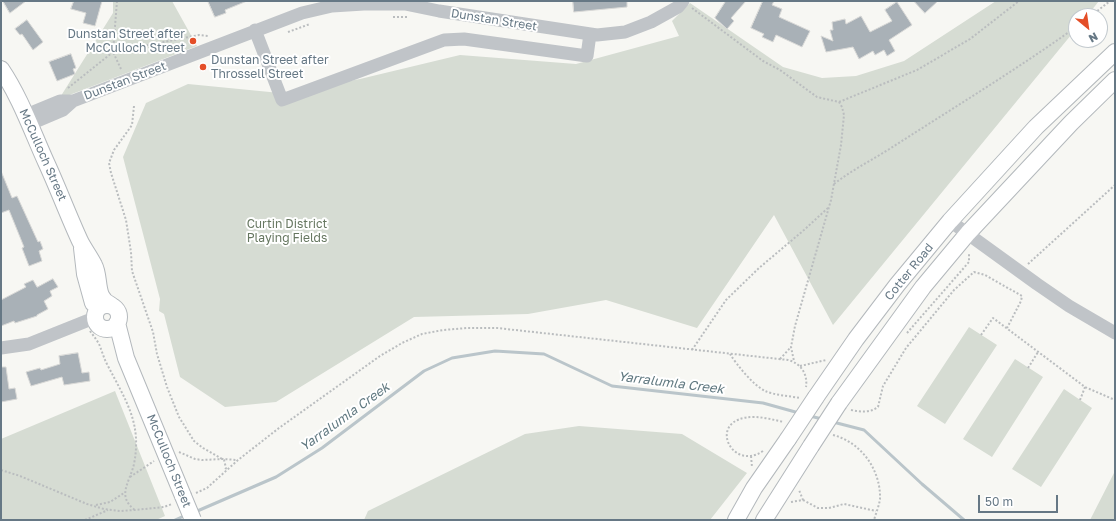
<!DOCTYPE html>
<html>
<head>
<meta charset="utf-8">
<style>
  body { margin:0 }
  #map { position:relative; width:1116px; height:521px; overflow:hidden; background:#f7f7f3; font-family:"Golos Text",sans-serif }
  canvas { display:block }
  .frame { position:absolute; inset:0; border:2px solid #667885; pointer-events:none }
  .north { position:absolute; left:1068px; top:8px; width:40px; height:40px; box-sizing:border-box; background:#fff; border:1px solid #c2c9ce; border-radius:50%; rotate:151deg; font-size:11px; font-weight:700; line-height:16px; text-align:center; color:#667885 }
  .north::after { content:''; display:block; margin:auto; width:14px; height:18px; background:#e44e27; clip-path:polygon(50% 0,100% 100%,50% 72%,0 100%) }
  .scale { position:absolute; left:978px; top:495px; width:80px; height:18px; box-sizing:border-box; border:2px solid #667885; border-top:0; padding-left:5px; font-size:12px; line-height:14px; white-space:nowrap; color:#667885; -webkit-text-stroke:3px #fff; paint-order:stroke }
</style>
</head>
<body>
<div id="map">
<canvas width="1116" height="521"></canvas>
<div class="frame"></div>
<div class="north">N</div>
<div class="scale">50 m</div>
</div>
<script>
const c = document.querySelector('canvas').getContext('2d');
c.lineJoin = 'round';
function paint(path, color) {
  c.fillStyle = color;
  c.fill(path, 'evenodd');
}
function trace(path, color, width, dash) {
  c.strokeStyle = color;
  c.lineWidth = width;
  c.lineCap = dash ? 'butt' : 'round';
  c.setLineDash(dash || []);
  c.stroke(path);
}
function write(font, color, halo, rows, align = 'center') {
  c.font = font + ' "Golos Text",sans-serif';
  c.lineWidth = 4;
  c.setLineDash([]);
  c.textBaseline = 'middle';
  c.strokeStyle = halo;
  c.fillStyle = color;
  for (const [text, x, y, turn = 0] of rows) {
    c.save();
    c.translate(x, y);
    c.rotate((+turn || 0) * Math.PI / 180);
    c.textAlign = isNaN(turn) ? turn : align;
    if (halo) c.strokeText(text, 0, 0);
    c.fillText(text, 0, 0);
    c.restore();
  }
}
paint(new Path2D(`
  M113,1H172L197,46L59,99L113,13Z
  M996,1H1099L1087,16H1076V29L833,325L774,215L697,328L606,300L528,314L414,317L276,402L225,407L180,377L164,314L159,311L160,299L123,157L146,103L188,84L280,93L360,79L460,55L576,64L679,36L672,21L690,3L783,67L822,78L856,76L904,61Z
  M969,327L997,345L945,424L917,406Z
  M1015,359L1043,377L992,457L963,439Z
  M1064,389L1092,408L1041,487L1012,469Z
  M115,391L165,516L156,520H1V439Z
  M579,426L682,434L747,473L710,520H364L368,511L525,434Z
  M1115,471V520H1090Z`), '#d6dcd3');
trace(new Path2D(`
  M810,416L822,419
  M833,422L864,430L922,484L964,520
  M195,512L276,477L322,448L424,371L452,358L495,351L544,354L612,386L763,403L799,413
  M175,520L186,515`), '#bac5ca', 3);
const building = new Path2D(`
  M3,1H26L10,13Z
  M74,1H102L95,26L83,23L86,13L71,9Z
  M208,1H247L225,10L226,13L215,17Z
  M573,1H627V7L574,12Z
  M726,1H746L731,18L734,21L727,29L715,18Z
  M763,1H774L772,5L782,9L779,17L810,31L802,47L776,35L773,42L762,37L764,34L751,28Z
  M914,1H938L925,13Z
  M897,2L912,25L889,40L895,51L887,56L884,50L875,55L873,51L859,59L853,47L826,52L821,36L833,41L830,30H833L832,22L845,19L846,24L861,16L870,32L892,21L885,10Z
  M27,20L43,42L33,50L22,34L20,35L15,29Z
  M71,54L76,68L73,69L75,74L57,81L49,62Z
  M1,171L12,198L17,196L38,242L40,241L43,249L39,251L42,261L29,266L22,248L24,247L9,210L1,213Z
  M53,279L58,287L50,291L52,296L44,301L48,309L37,315V316L15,323L14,321L1,326V300L26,287L24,284L33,280L37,287Z
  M78,353L82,373L89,372L90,381L64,385L62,377L31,386L26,372L40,368L41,370L60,364L59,356Z
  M1,367H6L9,389L15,388L17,399L1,402Z`);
paint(building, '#a9b1b7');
trace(building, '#d8d8d6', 1);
const major = new Path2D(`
  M1,69C20,97 32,131 46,162C58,188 68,215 80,241C84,249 90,257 94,265C101,278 94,298 111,305
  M82,248L85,274L93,303
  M95 317a12 12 0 1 1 24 0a12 12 0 1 1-24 0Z
  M117,323L126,358L183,496
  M816,397L856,339L897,285L950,221L1036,127L1115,52
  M839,403L923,287L968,233L1071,123L1115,80
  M736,520L754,488L788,439
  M764,520L811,446`);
trace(major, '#b3b8bc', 18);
trace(new Path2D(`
  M117,1L113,52L121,69
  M692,8L763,61L780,70L817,97L839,102L842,107L844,115L841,145L831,200L795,326L791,347L794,361
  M1091,16L1110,1
  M393,17H407
  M288,32L310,24
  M68,88L113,52L199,35L208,36
  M839,102L917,70L970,39L1019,1
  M134,106L132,125L114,150L109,163L111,173L126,220L131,252L132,271L153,332L157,354L167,387L179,417L194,441L203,448L224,460L226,468L225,470
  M834,184C852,170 872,160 891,148C953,108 1016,70 1076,27
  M1028,264L1115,185
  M90,331C93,335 96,339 99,344C102,351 104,359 108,366C126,401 142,423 134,464C130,482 116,496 135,510
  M907,333L969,262V253
  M981,335L993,318L1085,387L1115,400
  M692,350L726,300L759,268L804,230L829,207
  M730,354C737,365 753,385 765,391C774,395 789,396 800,398
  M780,359L791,347
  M800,366L826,360
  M1028,368L1038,352
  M1080,400L1085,387
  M851,410C861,412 870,413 878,407L883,386L906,348L954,290L974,272L985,275L1022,296L1021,301L1007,328
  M833,435C861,442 881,470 880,499C879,506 876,513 874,520
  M763,451C731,473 705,417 754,417C764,417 774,420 784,422
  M179,452L195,459L202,460L223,459L237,460
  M751,456L752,467
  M1,470L20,476L87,504L104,509L120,511L135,510L164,507L172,504
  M130,477L154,461
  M196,493L207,488L238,460L279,428L380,356L402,343L422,334L443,330L467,328H497L788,360C800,363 808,373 806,387
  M803,500L818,508H829L844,504L876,511
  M791,502L803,500L799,490
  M96,505L110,502L124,493
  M85,520L108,510`), '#babdbf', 2, [2, 2]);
trace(new Path2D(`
  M255,30L282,100L444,40L464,39L587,56L590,34
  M26,115L60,101H73
  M30,124L63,110L73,101L302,13L332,6L364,4H405L439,11L597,35L625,32L651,22L678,7L683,1
  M950,221L1037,284L1069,306L1115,333
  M1,348L29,344L94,318`), '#c0c4c8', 13);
trace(major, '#fff', 16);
const majorBridge = new Path2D(`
  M788,439L816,397
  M811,446L839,403
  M183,496L193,520`);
trace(majorBridge, '#b3b8bc', 18, []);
trace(majorBridge, '#fff', 16);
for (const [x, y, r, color] of [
  [193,41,4,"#e44e27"],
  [203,67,4,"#e44e27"]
]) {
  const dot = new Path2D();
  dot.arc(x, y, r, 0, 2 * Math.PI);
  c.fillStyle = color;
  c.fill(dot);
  trace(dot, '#fff', 1.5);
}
write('12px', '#667885', '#fff', [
  ["Dunstan Street",494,20,9],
  ["Dunstan Street",125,81,-21],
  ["McCulloch Street",43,155,66],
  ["Cotter Road",909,272,-51],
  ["McCulloch Street",169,461,68]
]);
write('12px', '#667885', '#fff', [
  ["Dunstan Street after",185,34],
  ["McCulloch Street",185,48],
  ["Dunstan Street after",211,60,"left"],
  ["Throssell Street",211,74,"left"]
], 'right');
write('12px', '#667760', '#fff', [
  ["Curtin District",287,224],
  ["Playing Fields",287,238]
]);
write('italic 13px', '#617981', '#fff', [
  ["Yarralumla Creek",671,383,7],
  ["Yarralumla Creek",345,417,-36]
]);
</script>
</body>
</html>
